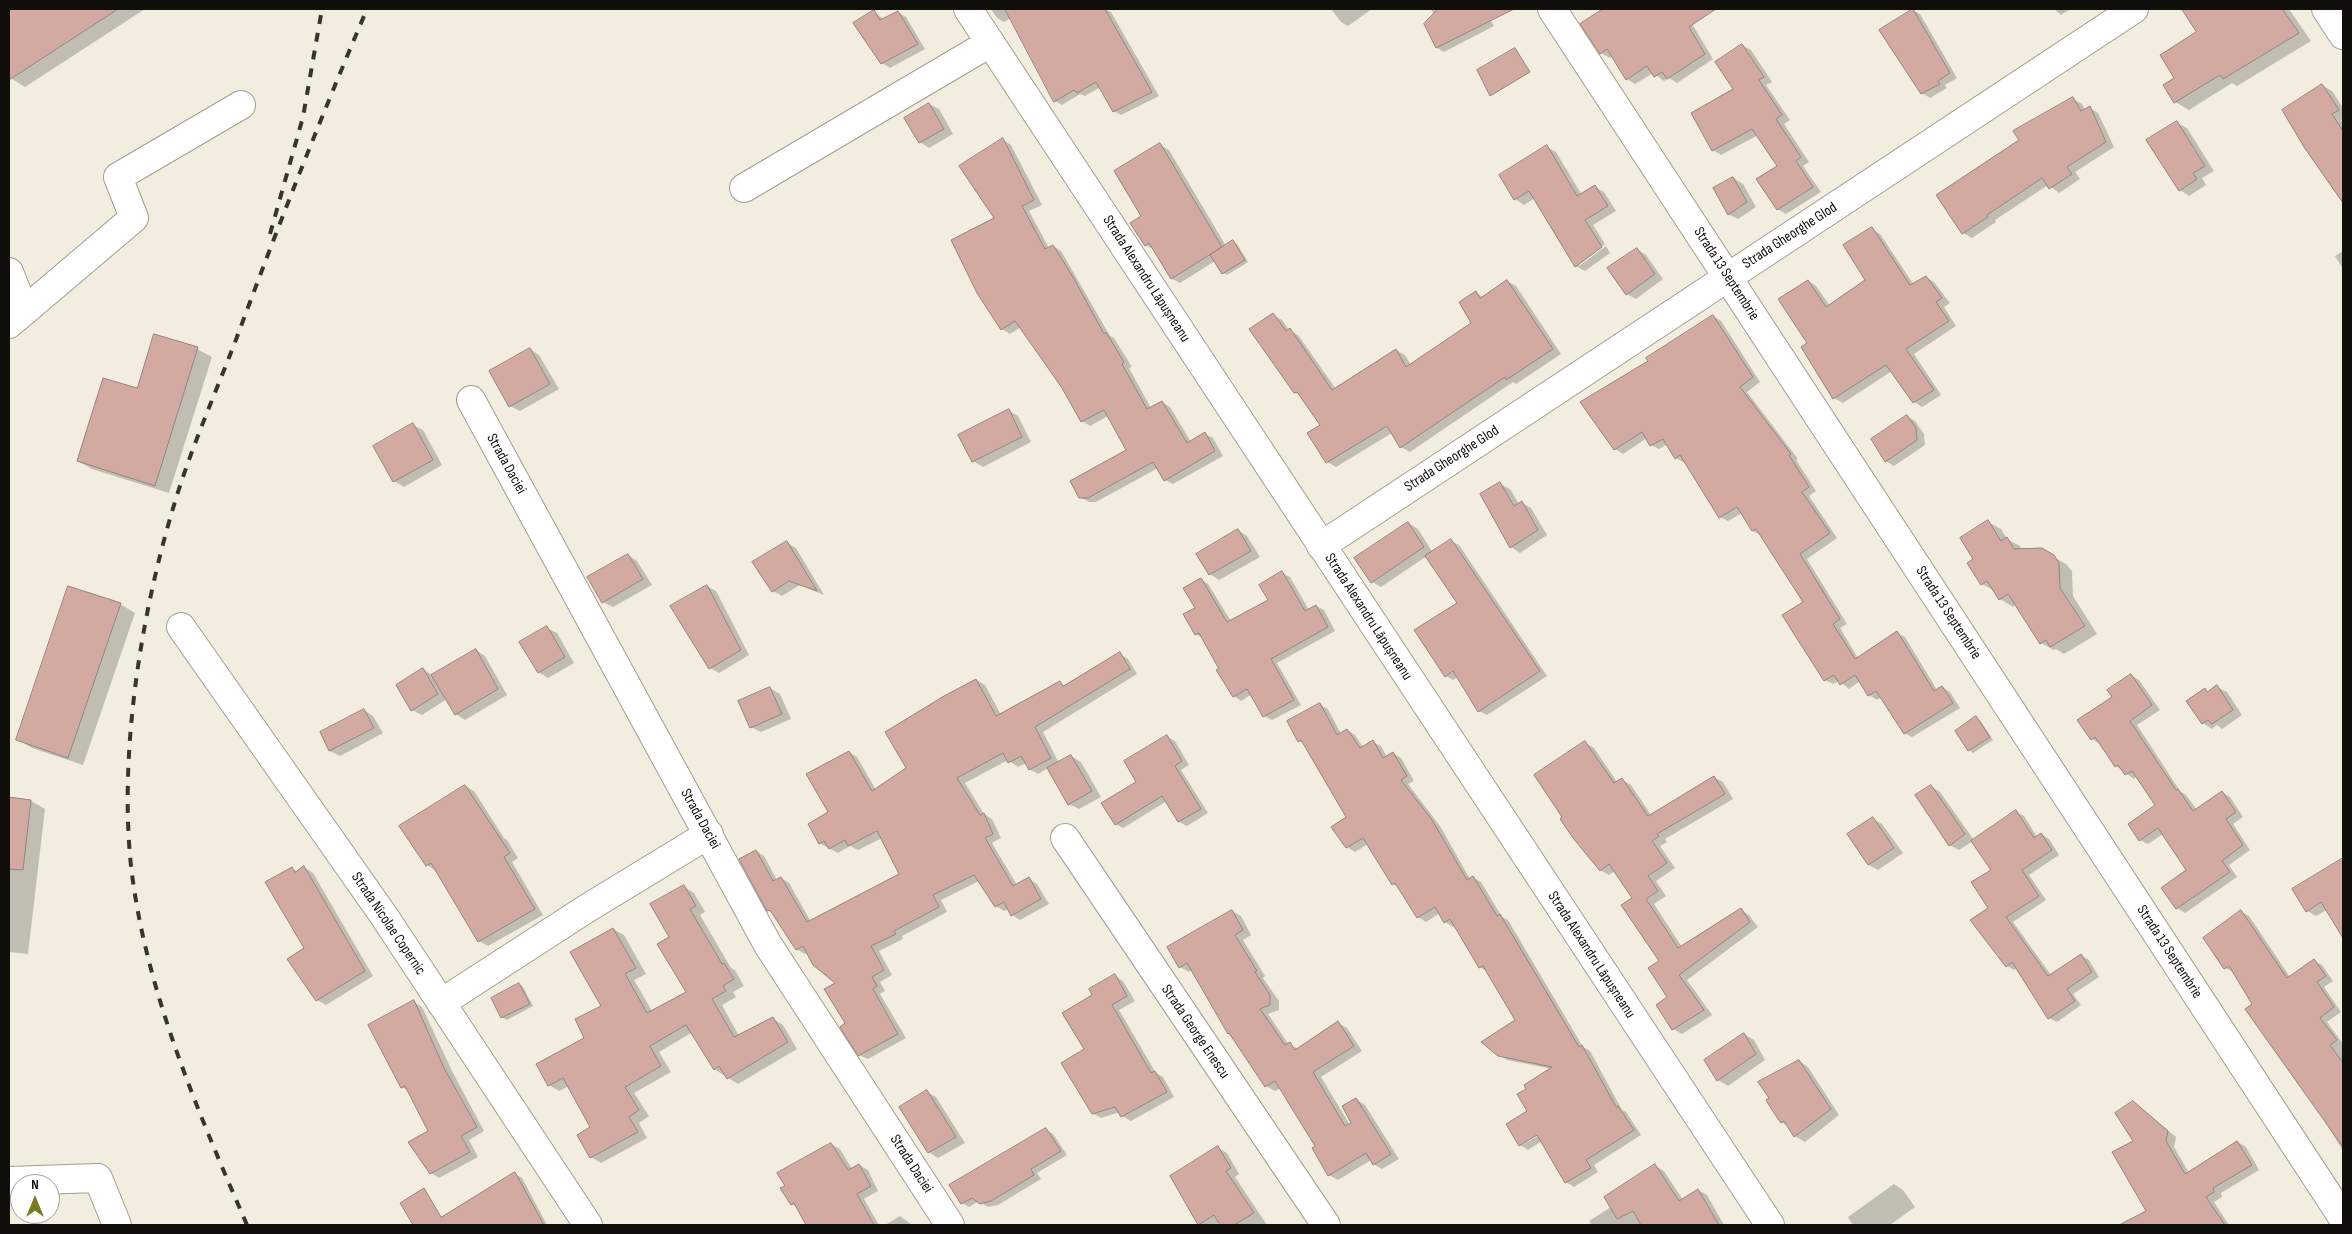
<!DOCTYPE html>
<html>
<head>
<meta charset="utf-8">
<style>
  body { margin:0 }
  #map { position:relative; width:2352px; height:1234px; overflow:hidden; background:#f3ede0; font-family:"Sofia Sans Condensed",sans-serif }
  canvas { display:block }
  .frame { position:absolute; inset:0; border:10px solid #110f0b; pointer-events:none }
  .north { position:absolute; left:10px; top:1174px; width:50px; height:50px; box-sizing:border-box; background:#fff; border:1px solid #a09f9d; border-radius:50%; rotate:0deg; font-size:14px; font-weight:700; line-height:20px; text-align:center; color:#110f0b }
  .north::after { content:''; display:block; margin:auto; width:18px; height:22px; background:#7c7a21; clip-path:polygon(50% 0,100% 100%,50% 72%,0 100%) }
</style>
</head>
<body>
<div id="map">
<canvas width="2352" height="1234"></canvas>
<div class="frame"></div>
<div class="north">N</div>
</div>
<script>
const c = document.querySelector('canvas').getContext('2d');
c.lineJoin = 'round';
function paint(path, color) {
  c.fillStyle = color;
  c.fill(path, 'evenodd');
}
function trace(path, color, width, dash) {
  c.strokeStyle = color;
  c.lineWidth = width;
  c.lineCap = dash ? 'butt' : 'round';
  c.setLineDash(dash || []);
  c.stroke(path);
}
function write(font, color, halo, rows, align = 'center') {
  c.font = font + ' "Sofia Sans Condensed",sans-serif';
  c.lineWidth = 5;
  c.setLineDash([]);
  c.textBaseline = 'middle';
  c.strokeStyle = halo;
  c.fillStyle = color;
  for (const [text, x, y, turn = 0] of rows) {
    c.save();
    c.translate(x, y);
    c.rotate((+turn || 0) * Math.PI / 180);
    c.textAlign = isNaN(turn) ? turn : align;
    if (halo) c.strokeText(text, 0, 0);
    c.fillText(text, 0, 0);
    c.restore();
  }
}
paint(new Path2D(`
  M9,9H145L25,87L9,77Z
  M991,9H1105L1111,12L1159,96L1121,115L1114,111L1101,87L1085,96L1080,94L1062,105L1055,101L1011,18L1004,22L997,18Z
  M1331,9H1372L1348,26L1341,22Z
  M1431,9H1484L1494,26L1444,52L1437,48L1434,15Z
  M1605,9H1640L1657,34L1691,22L1713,59L1677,83L1669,78L1664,81L1653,73L1635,84L1627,79L1612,56L1610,58L1601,53L1582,24Z
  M2054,9H2070L2061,15Z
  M2183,9H2289L2311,41L2237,86L2232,83L2189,110L2175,102L2176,78L2197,33Z
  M1912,10L1920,14L1957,78L1945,85L1947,88L1930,98L1922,93Z
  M874,12L884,19L898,12L906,17L925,49L890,68L882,63Z
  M1742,45L1751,50L1772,82L1766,85L1790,120L1784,124L1809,162L1803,166L1821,192L1786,214L1777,209L1778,166L1758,135L1721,155L1713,150L1735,90Z
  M2322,85L2332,91L2343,108V118L2341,120L2343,124V201L2305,147Z
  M2073,99L2082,104L2085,110L2090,108L2098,113L2114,147L2075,172L2080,179L2059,193L2048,185L1995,220L1996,222L1972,238L1963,233L1938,196L2021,140Z
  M929,104L939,109L953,134L929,148L920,142Z
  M2177,123L2187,128L2214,171L2202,178L2206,185L2189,196L2180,190Z
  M1003,140L1011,145L1042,205L1029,211L1049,248L1053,246L1061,251L1110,336L1114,338L1132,367L1129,368L1151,408L1162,402L1170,407L1191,442L1205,434L1213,438L1223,456L1173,484L1165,480L1158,468L1096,502H1089L1080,497L1127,450L1108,416L1090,426L1082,421L1064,387L1021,327L1010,334L1002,329L995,219Z
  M1160,145L1169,150L1226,246L1233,242L1237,244L1248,262L1227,275L1223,273L1215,261L1180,283L1171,278L1155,250L1145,245L1143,216Z
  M1547,147L1556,152L1582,195L1595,187L1604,192L1616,211L1593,225L1605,244L1579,263V266L1606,246L1610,253L1585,271L1576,266L1535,198L1524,205L1515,199L1500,176Z
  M1733,178L1743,184L1756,207L1738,219L1728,214Z
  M1872,229L1880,234L1914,285L1926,277L1934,282L1950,303L1944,307L1956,326L1914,354L1941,395L1922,407L1914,402L1892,371L1843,403L1834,398L1809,344L1808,281L1816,286L1830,306L1867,281Z
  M1637,249L1646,255L1663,279L1636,299L1627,294Z
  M2343,251V269L2335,256Z
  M1507,281L1516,286L1561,354L1516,384L1513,382L1410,452L1401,447L1392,433L1336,467L1327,462L1321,426L1301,396L1295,392L1273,315L1282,320L1289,330L1298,335L1336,389L1396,350L1405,355L1411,365L1473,323L1476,293L1483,297Z
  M1713,316L1721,321L1760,382L1747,392L1798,459L1796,460L1816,491L1809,496L1837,538L1807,559L1847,624L1840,628L1858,658L1897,633L1905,637L1937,690L1942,687L1950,692L1960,708L1912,737L1904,733L1881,697L1877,700L1869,695L1860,681L1849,689L1839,681L1833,684L1825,680L1805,602L1761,535L1753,531L1742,513L1728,521L1720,517L1685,461L1683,462L1676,458L1668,444L1659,449L1651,445L1647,438L1623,454L1615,449L1650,362Z
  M197,349L212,357L169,493L92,469L78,461L138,390Z
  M530,349L539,355L559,389L520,411L510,406Z
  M1009,411L1018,416L1031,442L983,467L973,461Z
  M1907,416L1915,421L1924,434L1925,445L1894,466L1886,461Z
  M413,425L423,430L442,465L404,487L394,481Z
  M1500,484L1510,489L1519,504L1522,503L1531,508L1547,535L1520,553L1511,547Z
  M1988,522L2001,529L2007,539L2020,546L2022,550H2041L2066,564L2072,571L2073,596L2097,634L2064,654L2056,649L2054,650L2041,643L2016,604L2013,607L2000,599L1995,591L1982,584L1975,559Z
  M1408,523L1418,529L1433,553L1451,541L1459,545L1547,676L1487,715L1479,711L1458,677L1453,680L1446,676L1458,603L1427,556L1381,587L1372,582Z
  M1238,530L1247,536L1260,557L1219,580L1210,574Z
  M787,543L796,548L824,595L800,585L782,596L773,591Z
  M628,555L637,561L652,585L613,607L603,602Z
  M1282,573L1290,577L1309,610L1316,606L1324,610L1335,631L1277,663L1301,705L1272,720L1264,716L1252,694L1241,701L1234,696L1204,639L1196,634V608L1201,579L1208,584L1231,621L1270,601Z
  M707,586L716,591L749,655L719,673L710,668Z
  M120,604L135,613L83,765L32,748L17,739Z
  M547,628L557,633L574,663L548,678L538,672Z
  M476,650L485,656L507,695L465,720L456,714L447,699L422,715L412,710L423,669L432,675Z
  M1120,654L1128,659L1137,674L1043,732L1059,763L1071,756L1081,762L1101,797L1079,809L1069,804L1048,768L1038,774L1029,769L1026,763L1018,767L1008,760L965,783L984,814L992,819L1001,838L992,843L1017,885L1029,879L1037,884L1049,904L1020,920L1012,915L1009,909L1004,911L996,906L979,881L941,900L947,912L902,936L903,939L879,951L892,975L880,982L885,991L880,994L906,1038L868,1059L859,1055L847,1024L837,983L808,952L805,954L796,949L774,914L768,910L756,851L764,856L777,880L781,878L789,883L811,922L901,875L882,838L858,850L850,846L838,853L819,843L849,752L857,757L876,790L908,769L976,680L985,685L1001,715L1060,683L1066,686Z
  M2131,675L2139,680L2160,710L2137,725L2180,791L2186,795L2197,810L2222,792L2230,797L2243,817L2233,824L2250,850L2229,865L2237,877L2185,913L2177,908L2187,870L2163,834L2148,844L2140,840L2157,805L2137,776L2134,779L2116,766L2100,744L2092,739L2114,697Z
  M2217,687L2227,692L2242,715L2222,729L2217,725L2212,729L2203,723L2205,690L2209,692Z
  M770,688L780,694L791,719L761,732L751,727Z
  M1320,705L1328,709L1341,734L1347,730L1355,735L1363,747L1373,742L1381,746L1387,757L1393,753L1401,758L1414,781L1408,784L1440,826L1470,879L1473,877L1481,882L1502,917L1508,920L1583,1047L1590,1051L1622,1110L1626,1112L1641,1135L1594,1165L1598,1172L1574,1187L1566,1182L1542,1141L1528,1150L1520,1145L1529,1112L1528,1089L1552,1069L1507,1060L1499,1055L1517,1021L1488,972L1480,967L1455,925L1453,927L1445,922L1440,913L1426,922L1418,917L1400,888L1393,884L1368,844L1355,852L1347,847L1348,818L1305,744L1299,741ZM1541,1131L1543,1133L1522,1145V1143Z
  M364,710L373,716L383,733L340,756L330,751L321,733Z
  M1976,717L1980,720L1993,740L1973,753L1969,750L1957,731Z
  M1167,737L1175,741L1189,765L1181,770L1208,813L1187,826L1179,822L1167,801L1123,828L1115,824L1138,782Z
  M1585,743L1594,748L1617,782L1622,780L1631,785L1651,815L1714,777L1723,782L1733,799L1665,839L1667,842L1660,846L1675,868L1656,881L1666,896L1654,904L1682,947L1741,910L1749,915L1758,927L1687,980L1712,1015L1682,1034L1673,1029L1669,998L1660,962L1634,898L1615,871L1609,875L1600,870Z
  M465,786L474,791L504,838L507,840L518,858L512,862L543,915L488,946L479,941L436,871L427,865L401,826Z
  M1931,786L1940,792L1974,840L2016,812L2024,816L2037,837L2041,834L2049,839L2059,855L2029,875L2046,900L2013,922L2051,975L2081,955L2089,960L2099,977L2073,994L2081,1005L2057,1022L2049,1018L2017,968L2014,970L2007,966L1989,908L1993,870L1973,841L1959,850L1949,845Z
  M9,798L31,801L45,809L28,954L9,952Z
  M1873,819L1882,824L1903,853L1878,870L1869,865L1849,835Z
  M2342,860L2343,920L2341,922L2327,910L2316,916L2307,911Z
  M304,867L313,873L373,976L326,1005L317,1000L292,868L297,872Z
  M684,887L694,893L705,912L700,915L731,968L735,970L744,986L733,992L736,997L722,1005L739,1036L773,1019L783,1025L797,1049L738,1084L714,1069L693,1032L659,1052L671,1072L634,1093L649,1116L639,1123L647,1138L601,1163L591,1157L592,1128L569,1086L559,1091L549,1085L586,1038L603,1006L613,929L624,935L646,974L634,980L652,1011L687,992L670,938Z
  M1232,911L1241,916L1251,935L1243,940L1265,976L1263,978L1279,1001V1010L1268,1014L1289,1045L1299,1049L1338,1023L1347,1028L1362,1051L1321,1077L1350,1125L1352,1123L1356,1099L1365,1105L1399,1159L1382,1169L1373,1164L1371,1160L1338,1180L1329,1175L1317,1147L1281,1088L1275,1091L1266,1086L1192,970L1189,972L1180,967Z
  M2241,912L2249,916L2290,977L2314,961L2322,965L2333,981L2324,987L2341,1012L2327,1022L2343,1044V1151L2234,972L2225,968Z
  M1115,976L1123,981L1135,1001L1119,1010L1156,1073L1163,1077L1174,1097L1131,1121L1122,1116L1120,1112L1101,1118L1092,1113L1085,1050L1094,995Z
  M519,984L523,987L533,1006L507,1020L502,1017Z
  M414,1002L422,1007L453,1073L484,1131L469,1140L478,1157L439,1178L431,1173L430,1132L409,1091L402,1087Z
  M1744,1034L1754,1040L1765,1060L1728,1086L1718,1080Z
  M1799,1061L1808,1067L1839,1115L1805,1142L1795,1136L1788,1126L1781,1122Z
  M927,1092L936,1097L965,1143L938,1158L929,1152Z
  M2133,1102L2176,1137L2174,1147L2189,1173L2238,1142L2246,1147L2259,1170L2221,1193L2222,1197L2214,1202L2229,1225H2136L2148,1211L2135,1141Z
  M1046,1130L1053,1134L1067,1155L1037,1173L1041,1179L998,1205L988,1207L979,1201L969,1207L962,1203Z
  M831,1144L840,1149L852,1169L859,1165L868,1170L878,1191L864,1199L879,1225H808L798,1208L792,1204Z
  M1218,1148L1227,1153L1239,1174L1235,1177L1267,1225H1222L1220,1222L1215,1225L1199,1224Z
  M1655,1166L1664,1171L1683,1200L1698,1190L1707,1195L1724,1225H1592L1589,1221L1611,1207Z
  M515,1174L522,1178L547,1225H428Z
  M1894,1184L1903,1190L1915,1207L1890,1225H1853L1848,1217Z
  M900,1216L912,1225H885Z`), '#0003');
const building = new Path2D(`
  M9,9H118L9,80Z
  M1005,9H1105L1152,92L1113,112L1096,82L1077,93L1074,90L1054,102Z
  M1438,9H1514L1436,48L1424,24Z
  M1603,9H1716L1689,27L1705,54L1667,79L1662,72L1654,77L1647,66L1626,80L1607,49L1600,54L1580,24Z
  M1913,9L1950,73L1938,81L1940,84L1921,94L1879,30Z
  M2182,9H2282L2299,33L2223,79L2220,75L2174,103L2163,85L2174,78L2160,55L2196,32Z
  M874,10L880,20L898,11L918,44L881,64L853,23Z
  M1742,44L1764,77L1759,80L1782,115L1776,119L1801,157L1796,161L1813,187L1777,210L1756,179L1777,166L1752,129L1712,151L1691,113L1733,89L1715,62Z
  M1515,48L1530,72L1490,96L1477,70Z
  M2322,84L2339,110L2332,114L2343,131V203L2304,147L2282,110Z
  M2073,97L2081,111L2090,106L2106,142L2067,167L2072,174L2049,189L2042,178L1987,215L1988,217L1962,234L1936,195L2019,140L2013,131Z
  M929,103L944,129L919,143L904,118Z
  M2177,121L2205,166L2193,173L2197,179L2179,191L2146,140Z
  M1003,138L1034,200L1022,206L1045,249L1053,245L1073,277L1104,334L1106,332L1124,362L1122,364L1147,409L1162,401L1187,443L1205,432L1215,451L1164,481L1153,462L1088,498H1079L1070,481L1126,450L1104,410L1081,422L1062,388L1015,321L1001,330L977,293L951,240L994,218L959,166Z
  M1160,143L1222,247L1171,279L1149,243L1145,246L1130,223L1141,216L1114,171Z
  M1547,145L1577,196L1595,185L1608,206L1585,220L1602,247L1575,267L1529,191L1514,200L1499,175Z
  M1733,177L1747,202L1728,215L1713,188Z
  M1872,227L1910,285L1926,276L1942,298L1936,302L1949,321L1906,349L1934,390L1913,403L1886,365L1833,399L1801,347L1807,343L1778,299L1808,280L1826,307L1865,280L1843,245Z
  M1233,240L1245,260L1222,274L1210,255Z
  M1637,248L1655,274L1626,295L1607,268Z
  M1507,280L1553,349L1506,380L1505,377L1400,448L1387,426L1326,463L1307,433L1320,425L1297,392L1294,393L1249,329L1273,313L1286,331L1290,328L1332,390L1396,349L1406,367L1471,323L1459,302L1476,291L1480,298Z
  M1713,315L1753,377L1740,387L1791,454L1789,455L1809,487L1802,492L1830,533L1800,554L1840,619L1833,624L1855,659L1897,631L1934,691L1942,686L1953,703L1904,734L1876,691L1868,696L1855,675L1840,685L1834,675L1824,681L1782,615L1803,602L1756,529L1752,531L1737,507L1719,518L1680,455L1675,459L1663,439L1650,446L1642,432L1614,450L1580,402L1648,361L1646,358Z
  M154,334L198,347L155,486L77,461L103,378L137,388Z
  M530,348L550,384L509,407L489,371Z
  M1009,409L1022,437L972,462L958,435Z
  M1907,415L1916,428L1917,440L1885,462L1871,439Z
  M413,423L433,460L393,482L373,446Z
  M1500,482L1514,506L1522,501L1538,530L1510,548L1480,494Z
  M1988,520L2001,541L2007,537L2014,549L2042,548L2054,555L2059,563L2060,588L2085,626L2050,647L2046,640L2040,644L2008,594L1999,600L1987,581L1981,585L1967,563L1973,559L1960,538Z
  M1408,522L1424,547L1371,583L1354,558Z
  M1238,529L1251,551L1209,575L1196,554Z
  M1451,539L1540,671L1478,712L1453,671L1445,677L1414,630L1457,603L1425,556Z
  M787,541L817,591L789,581L772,592L752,562Z
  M628,554L643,579L602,603L587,577Z
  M1282,571L1305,611L1316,605L1328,627L1271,659L1294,700L1263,717L1247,689L1233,697L1216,670L1219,669L1199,633L1195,635L1183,614L1195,608L1183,588L1201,578L1227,622L1268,600L1259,585Z
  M707,585L741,650L709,669L670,606Z
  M68,586L121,603L68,758L16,740Z
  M547,626L565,657L538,673L519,642Z
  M476,649L498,689L455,715L431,675Z
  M1120,652L1130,669L1035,727L1051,758L1029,770L1021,756L1008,763L1003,753L957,778L980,815L984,813L993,834L985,838L1013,886L1029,877L1041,899L1011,916L1004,902L995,907L974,875L933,895L939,907L894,931L896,934L871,946L884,970L872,977L877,986L873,989L898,1034L858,1056L840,1027L845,1023L824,989L835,983L813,965L803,946L796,950L770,910L767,911L739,859L756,850L773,881L781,877L807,922L899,874L877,831L848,846L845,840L829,849L824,841L819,844L808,824L828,812L806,774L849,751L872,791L906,768L885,732L944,696L976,679L996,716L1060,681L1063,686Z
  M423,668L438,694L411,711L396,685Z
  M2131,674L2152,705L2130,721L2176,790L2178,789L2193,811L2222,791L2236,812L2226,819L2243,845L2222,861L2230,872L2176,909L2161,888L2186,870L2158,828L2139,841L2128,824L2155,805L2132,771L2125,775L2118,765L2115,767L2095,737L2091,740L2077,720L2112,697L2107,690Z
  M2217,685L2233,710L2212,724L2208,720L2202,724L2186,701L2205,688L2207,692Z
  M770,687L782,714L750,728L738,701Z
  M1320,703L1337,735L1347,729L1360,748L1373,740L1383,758L1393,752L1407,776L1401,780L1432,820L1467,880L1473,876L1497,916L1500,914L1579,1047L1582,1045L1616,1107L1618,1106L1634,1130L1586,1160L1591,1168L1565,1183L1537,1135L1519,1146L1506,1124L1527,1111L1517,1094L1526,1089L1524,1085L1552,1067L1498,1056L1481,1042L1515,1020L1483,966L1479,968L1450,919L1444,923L1435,907L1417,918L1395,883L1392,885L1363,838L1346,848L1331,827L1346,817L1301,740L1298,742L1287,721Z
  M364,709L374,728L329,751L320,732Z
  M1976,716L1990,737L1968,751L1955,731Z
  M1167,735L1182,761L1175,766L1201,809L1178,822L1162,796L1115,825L1101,803L1136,782L1124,761Z
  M1585,741L1614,783L1622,778L1648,816L1714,776L1725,794L1657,834L1659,836L1652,841L1667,863L1648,876L1658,891L1646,899L1678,948L1741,908L1750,922L1679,975L1704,1010L1672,1030L1656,1005L1667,997L1648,968L1659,961L1621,905L1632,898L1609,864L1600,871L1573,838L1560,819L1562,817L1534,775Z
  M1071,755L1092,791L1068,805L1047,768Z
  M465,785L510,853L504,857L535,909L478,942L431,863L426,866L399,826Z
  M1931,785L1965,834L1949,846L1915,795Z
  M9,797L31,800L23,870L9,869Z
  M2016,810L2034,838L2041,833L2052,850L2022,870L2039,896L2006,917L2048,976L2081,954L2092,972L2067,989L2075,1001L2048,1019L2012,962L2006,967L1970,920L1988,908L1971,882L1991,870L1971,841Z
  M1873,817L1894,848L1868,865L1847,834Z
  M2343,858V938L2321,902L2306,912L2292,889Z
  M304,866L365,971L316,1001L287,959L304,948L265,882L292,867L295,872Z
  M684,885L696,906L690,909L722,964L724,963L734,979L723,986L726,991L712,999L734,1037L773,1017L788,1042L727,1079L719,1066L714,1070L686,1025L650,1046L661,1066L625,1087L639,1110L629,1117L638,1132L590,1158L577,1135L590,1127L563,1078L548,1086L536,1064L584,1038L575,1019L601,1006L570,952L613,928L636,968L625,974L647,1013L686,992L657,944L669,937L650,904Z
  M1232,910L1243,930L1235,935L1257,971L1255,972L1270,995V1005L1260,1009L1285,1045L1290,1042L1295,1050L1338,1021L1354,1046L1313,1072L1345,1126L1351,1123L1342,1106L1356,1098L1391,1154L1373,1165L1366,1153L1328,1176L1312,1148L1315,1146L1275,1081L1265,1087L1229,1033L1228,1034L1187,963L1179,968L1167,947Z
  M2241,910L2287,978L2314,959L2326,976L2317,982L2334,1007L2320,1018L2337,1040L2330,1045L2343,1063V1147L2245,1009L2252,1004L2229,966L2224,969L2203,938Z
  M1115,974L1127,996L1112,1005L1151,1073L1155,1071L1167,1092L1121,1117L1115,1107L1092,1114L1061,1063L1084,1049L1062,1013L1092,995L1089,989Z
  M519,983L530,1004L501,1018L491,998Z
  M414,1000L444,1068L477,1127L461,1136L470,1152L430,1174L408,1142L428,1131L405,1086L401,1088L368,1025Z
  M1744,1033L1756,1054L1717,1081L1704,1060Z
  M1799,1060L1831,1109L1794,1137L1784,1121L1781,1123L1772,1110L1766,1100L1769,1098L1758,1082Z
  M927,1090L956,1137L928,1153L899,1107Z
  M2133,1101L2168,1131L2166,1141L2185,1174L2237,1141L2252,1165L2213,1188L2214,1192L2206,1197L2225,1225H2119L2146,1211L2112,1152L2133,1141L2115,1113Z
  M1046,1128L1061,1151L1031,1169L1034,1175L991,1201L980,1204L972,1198L961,1204L949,1185Z
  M831,1143L848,1170L859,1164L871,1186L857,1194L874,1225H806L794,1203L791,1205L780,1188L785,1186L777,1173Z
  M1218,1146L1231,1168L1226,1171L1254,1213L1234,1225H1220L1214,1215L1198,1225L1170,1176Z
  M1655,1164L1679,1201L1698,1189L1719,1225H1641L1633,1211L1617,1219L1604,1197Z
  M515,1172L544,1225H413L400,1203L424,1188L441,1217Z`);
paint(building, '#d3aaa2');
trace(building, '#928380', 1);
const minor = new Path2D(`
  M968,9L1770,1225
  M1552,9L2343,1218
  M2326,9L2343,35
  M744,188L990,43
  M9,272L24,310
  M9,324L134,218L118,177L241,105
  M471,400L768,945L950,1225
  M1321,546L2134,9
  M181,627L384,916L588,1225
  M1065,838L1326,1225
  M441,1003L586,909L709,834
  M9,1181L98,1178L117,1225`);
trace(minor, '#a39d91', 30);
trace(minor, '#fff', 28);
trace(new Path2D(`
  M270,234L303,117L322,9
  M247,1225C198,1112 145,989 131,866C119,752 141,614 174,505C191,448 216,392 237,337C278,226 321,117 367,9`), '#383530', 4, [9, 9]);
write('15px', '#110f0b', '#fff', [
  ["Strada Gheorghe Glod",1790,236,-33],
  ["Strada 13 Septembrie",1726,274,57],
  ["Strada Alexandru Lăpușneanu",1146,279,57],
  ["Strada Gheorghe Glod",1452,459,-33],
  ["Strada Daciei",506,464,61],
  ["Strada 13 Septembrie",1948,613,57],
  ["Strada Alexandru Lăpușneanu",1368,617,57],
  ["Strada Daciei",700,819,61],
  ["Strada Nicolae Copernic",388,924,56],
  ["Strada 13 Septembrie",2169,952,57],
  ["Strada Alexandru Lăpușneanu",1591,955,57],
  ["Strada George Enescu",1195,1032,56],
  ["Strada Daciei",911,1164,57]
]);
</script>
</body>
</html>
